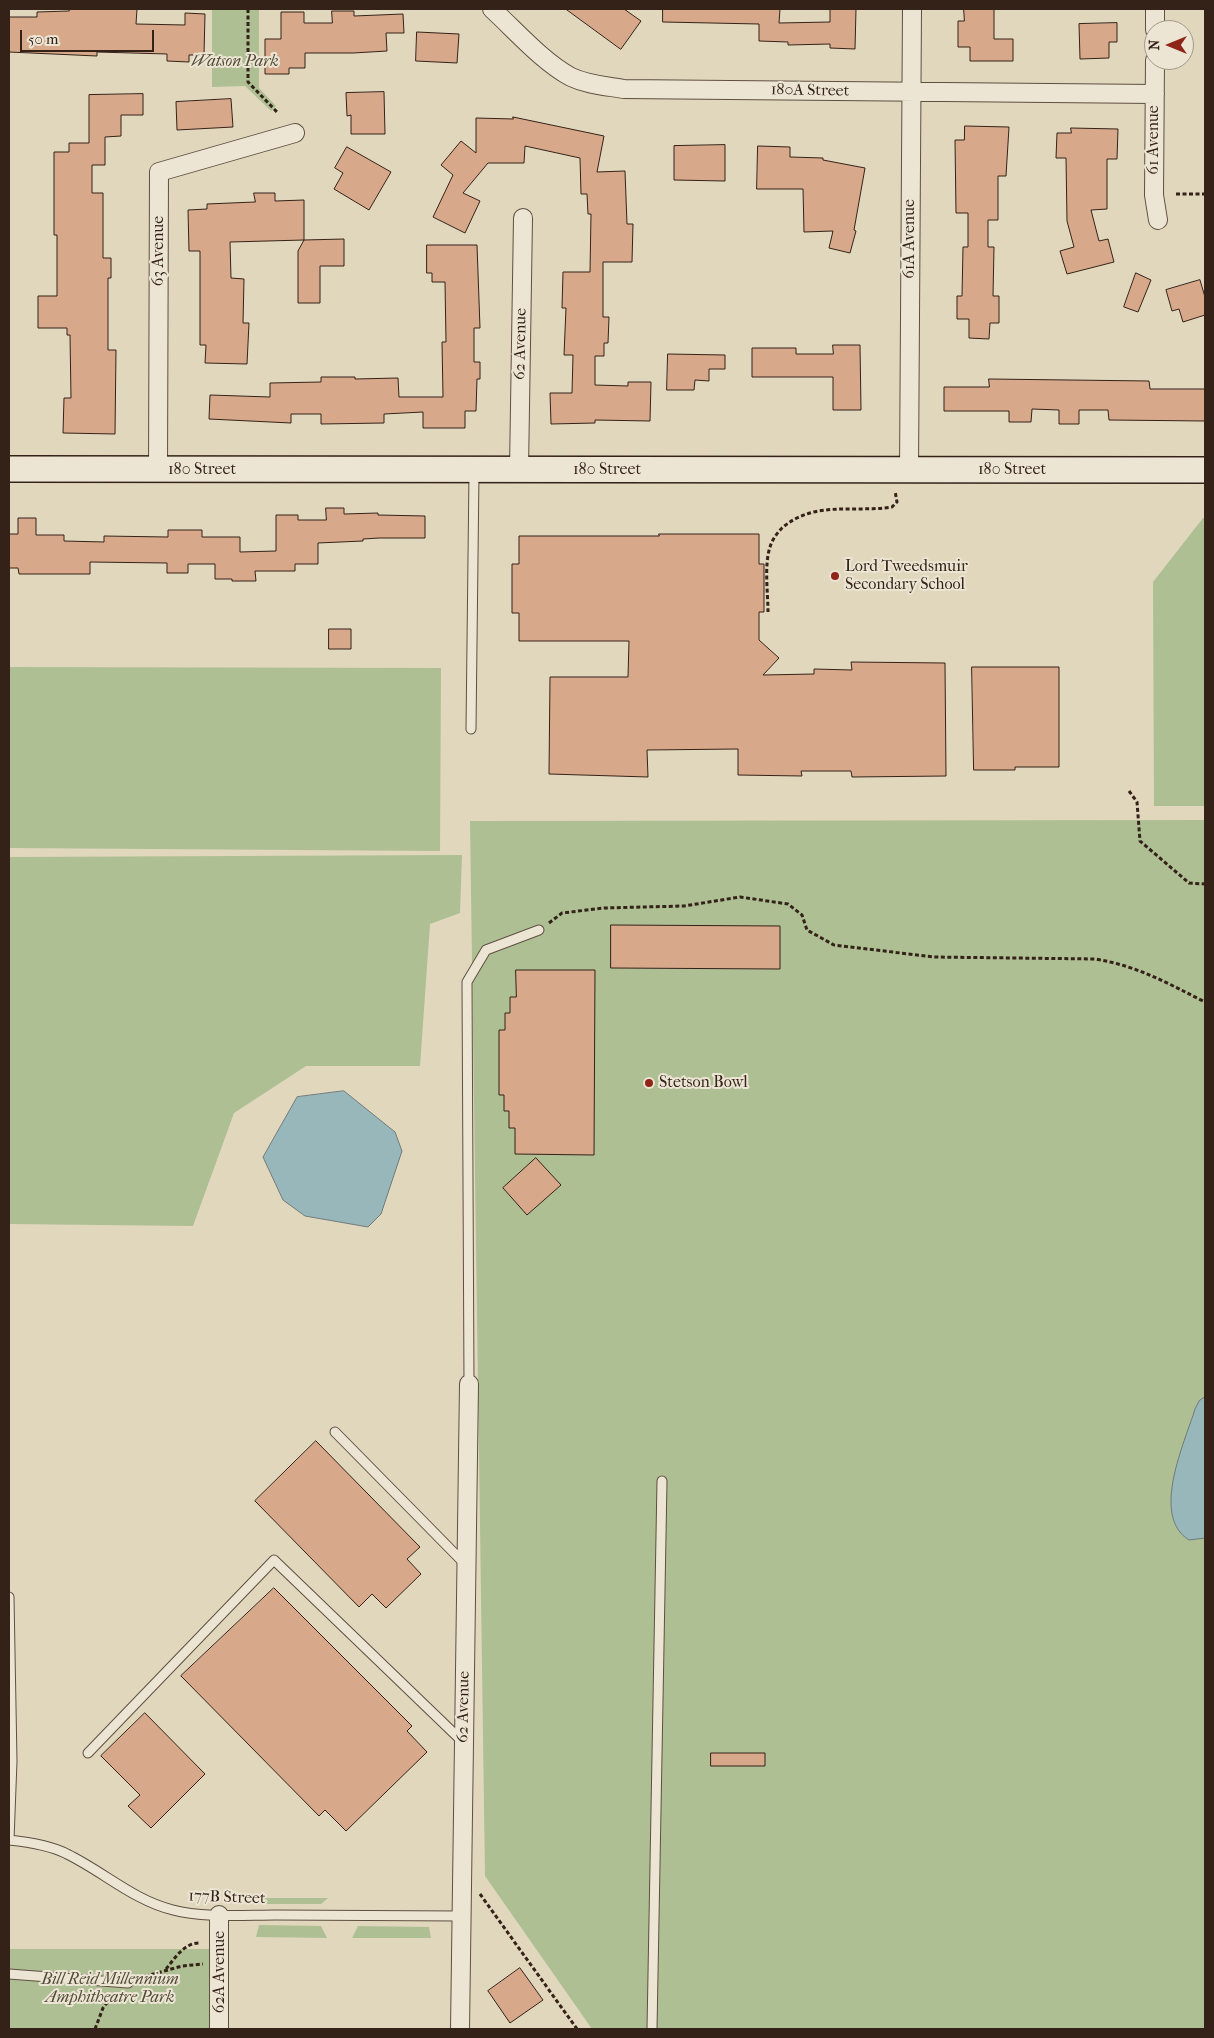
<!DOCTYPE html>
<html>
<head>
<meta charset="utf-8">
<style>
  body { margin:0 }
  #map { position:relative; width:1214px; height:2038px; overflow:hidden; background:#e1d7bd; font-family:"IM FELL French Canon",serif }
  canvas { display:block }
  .frame { position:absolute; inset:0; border:10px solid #342218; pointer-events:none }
  .north { position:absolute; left:1144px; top:20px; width:50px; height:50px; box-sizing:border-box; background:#ece5d4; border:1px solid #a29789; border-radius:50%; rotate:270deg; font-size:14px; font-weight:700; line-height:20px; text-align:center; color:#342218 }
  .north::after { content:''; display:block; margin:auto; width:18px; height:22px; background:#8f2418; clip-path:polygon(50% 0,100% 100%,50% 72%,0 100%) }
  .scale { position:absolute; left:20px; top:30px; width:134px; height:22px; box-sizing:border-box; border:2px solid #342218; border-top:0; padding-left:6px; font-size:15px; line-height:18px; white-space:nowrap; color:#342218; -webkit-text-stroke:4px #ece5d4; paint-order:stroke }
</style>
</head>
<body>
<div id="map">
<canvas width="1214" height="2038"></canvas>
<div class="frame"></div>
<div class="north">N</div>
<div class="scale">50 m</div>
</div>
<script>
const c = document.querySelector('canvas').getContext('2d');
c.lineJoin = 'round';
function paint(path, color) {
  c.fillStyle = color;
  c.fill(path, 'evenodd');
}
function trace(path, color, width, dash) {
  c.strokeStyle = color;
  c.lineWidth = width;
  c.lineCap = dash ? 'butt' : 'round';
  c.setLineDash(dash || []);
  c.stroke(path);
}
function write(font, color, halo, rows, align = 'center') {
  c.font = font + ' "IM FELL French Canon",serif';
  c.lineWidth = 4;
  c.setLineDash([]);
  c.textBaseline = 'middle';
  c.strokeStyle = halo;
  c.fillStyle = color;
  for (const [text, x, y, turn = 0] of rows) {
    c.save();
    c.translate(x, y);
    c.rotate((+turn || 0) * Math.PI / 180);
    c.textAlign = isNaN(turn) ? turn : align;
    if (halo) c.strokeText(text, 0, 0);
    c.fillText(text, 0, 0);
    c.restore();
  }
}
paint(new Path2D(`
  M212,9H259V88L276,106L271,111L245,86L212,87Z
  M1203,518H1205V806H1154L1153,582Z
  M9,667L441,668L440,851L9,848Z
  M1205,820V2029H592L485,1876L470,821Z
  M462,855L460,913L430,924L420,1066H306L234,1113L193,1226L9,1224V857Z
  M256,1898H328L321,1904H259Z
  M259,1925L321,1926L327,1938L256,1937Z
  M358,1926L429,1927L431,1938H352Z
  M9,1949H212L211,2029H9Z`), '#aebf94');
const water = new Path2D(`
  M344,1091L395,1132L402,1151L381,1214L368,1227L305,1216L283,1200L263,1157L297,1097Z
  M1205,1397V1538L1189,1540C1150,1516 1185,1442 1195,1409L1199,1401Z`);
paint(water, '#98b7bb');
trace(water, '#707b7a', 1);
const building = new Path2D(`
  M69,9H137L136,24L185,25V13L205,14L204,55H189V62L167,61V54L97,52V56L9,52V17H37V12L69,11Z
  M566,9H624L641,21L621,49Z
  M663,9H780L779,23L830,22V9H856L855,49L830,48V44L788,45V42L759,41V24L663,22Z
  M964,9H994V39H1013V61H970V47H958V21H964Z
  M332,11H354V16L403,14L404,33H386L387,51L353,53H305V68H289V74H265V39H281V12H304V23H332Z
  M1117,23V42H1109V58L1080,59L1079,24Z
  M417,32L459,34L457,63L416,61Z
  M384,92L385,134H351V115L347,116L346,93Z
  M143,94V115H121V136L105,137V165H92V193H103V258H111V278H108V350H116L115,434L63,433L64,398H71L70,335H67V328H38V296H57V235H54V152H69V143H89V95Z
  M231,99L233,127L177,130L176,102Z
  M513,117L604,136L597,172L625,171L627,224H633L632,262H603V317H609L608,343H604V356H595V385L628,386V382H651L650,421L595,420V423L551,424L550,393H572L573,355H564L566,308H562L563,272H590L591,214H588L587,194H581L580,158L525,146L524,163H488L463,193L480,201L465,233L433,217L453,175L441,165L461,141L476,153V118L513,119Z
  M965,126L1009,127L1006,176H998V220H988V247H994L993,296H999V323H990L989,339L969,338V319H957V296H962L963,247H968V213H956L955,140H964Z
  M1071,128L1118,129L1117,159H1107V209L1091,210L1099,241L1108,239L1114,262L1067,274L1060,251L1074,247L1067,221L1066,158H1056L1057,133H1071Z
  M725,145V181L674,180V146Z
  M758,146L790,147V157L823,158V160L865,168L854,230L856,231L850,253L829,248L833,231L804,232L803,189H757Z
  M347,147L391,172L369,210L334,189L343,173L335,168Z
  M254,193H275V201L304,200V240L344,239V266H320V303H298V251L304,240L230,242L231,278L244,279L243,323H249L247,364L205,363L206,345H200V251H189L188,210L207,209V204L255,202Z
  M427,245H477L480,328H474V362H480V379H477L476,411H465V428H423V412L384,414V423L321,424V414H291V423L209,419L210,395L270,397V383L321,382V377H355V379L398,378L399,397H443L442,342H446L445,282H432V273H427Z
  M1136,273L1151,280L1138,312L1124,307Z
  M1200,280L1205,297V315L1183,322L1179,309L1172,311L1166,290Z
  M833,345H860L861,410H833V377H752V348H796V354H833Z
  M668,354L725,355V369H709V381L695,380L694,390H667Z
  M989,379L1149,381L1150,389H1205V421L1109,420L1108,410H1079V424H1059V410L1032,409L1031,422H1009V411H944V387H989Z
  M326,508H344V514L378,513V515L425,516V538H379L363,539V541L318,543V564H295V571H255L256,581H232V579H215V564H188V573H167V563L90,562V574H19L18,568H9V534H18V518H36V535H64V541L104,542V536L168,537V530H202V537H240V552L276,551V515H298V520H326Z
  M659,534H759V564H764V612H759V640L779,658L763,675L814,674V669L852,670L851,662L945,663L946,776L852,777L851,771H801L802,776L738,775V749L647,750L648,777L549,774L550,677H628L629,641H519V613H512V564H519V536H659Z
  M329,629H351V649H329Z
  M972,667H1059V767H1015V770H974Z
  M611,925L780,926V969L611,968Z
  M516,970H595L594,1155L515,1154V1128H509V1111H504V1095H499V1030H505V1013H510V997H516Z
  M536,1158L561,1185L527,1215L503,1188Z
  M316,1441L420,1547L407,1559L421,1574L386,1608L372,1594L359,1607L255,1501Z
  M274,1588L412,1726L407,1731L427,1752L346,1831L325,1810L319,1816L181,1676Z
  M145,1713L205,1774L151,1828L128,1806L140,1795L101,1756Z
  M711,1753H765V1766H711Z
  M520,1968L543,2000L510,2023L488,1991Z`);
paint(building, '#d7a88a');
trace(building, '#342218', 1);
const lane = new Path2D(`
  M471,729L474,472
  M469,1384L467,982L486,950L539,930
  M335,1432L466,1565
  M9,1597L12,1761H9
  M88,1753L274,1560L463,1742
  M9,1840C28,1842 50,1845 67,1854C104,1872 133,1900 173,1910C202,1918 245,1915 275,1915C337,1915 399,1916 460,1916
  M9,1840L12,1761
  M9,1974L128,1983
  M652,2029L662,1481`);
const street = new Path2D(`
  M492,9C516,31 543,62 571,77C588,85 606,86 624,89L1155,94
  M1155,30V9
  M1155,60L1154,195L1158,220
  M519,469L523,218
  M158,470L159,172L295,133
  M909,470L912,9
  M219,2029V1915
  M460,2029L469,1384`);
const secondary = new Path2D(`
  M9,469L1205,470`);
trace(lane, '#5f4f41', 11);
trace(street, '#5f4f41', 20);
trace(secondary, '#342218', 28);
trace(new Path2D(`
  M248,9V82L277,112
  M1176,194H1205
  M768,612C768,593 764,565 770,547C772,540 777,533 782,528C814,500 854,513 892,507L897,502L895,491
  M1129,791L1137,802L1140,841L1189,883L1205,884
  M549,923L562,913L604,908L684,906L740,897L788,904L802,915L807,930L834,945L934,957L1095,959C1138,966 1167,983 1205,1002
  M480,1894L577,2029
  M166,1969C175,1958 184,1943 199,1943
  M139,1978L182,1966L203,1964
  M95,2029L103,2008L113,1995`), '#342218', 3, [4, 2.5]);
trace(lane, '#ece5d4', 9);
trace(street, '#ece5d4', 18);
trace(secondary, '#ece5d4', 25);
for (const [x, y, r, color] of [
  [835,576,5,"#8f2418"],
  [649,1083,5,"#8f2418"]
]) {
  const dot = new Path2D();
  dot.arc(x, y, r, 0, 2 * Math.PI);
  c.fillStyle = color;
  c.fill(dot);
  trace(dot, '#ece5d4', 2);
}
write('italic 16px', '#524937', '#ece5d4', [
  ["Watson Park",235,62],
  ["Bill Reid Millennium",110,1980],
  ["Amphitheatre Park",110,1998]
]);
write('16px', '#342218', '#ece5d4', [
  ["180A Street",810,91,1],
  ["61 Avenue",1154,140,-90],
  ["61A Avenue",910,239,-90],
  ["63 Avenue",159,251,-90],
  ["62 Avenue",521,344,-89],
  ["180 Street",202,470],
  ["180 Street",607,470],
  ["180 Street",1012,470],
  ["62 Avenue",464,1707,-89],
  ["177B Street",227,1898,2],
  ["62A Avenue",220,1972,-90]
]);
write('16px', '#342218', '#ece5d4', [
  ["Lord Tweedsmuir",845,567],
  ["Secondary School",845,585],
  ["Stetson Bowl",659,1083]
], 'left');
</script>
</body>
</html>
